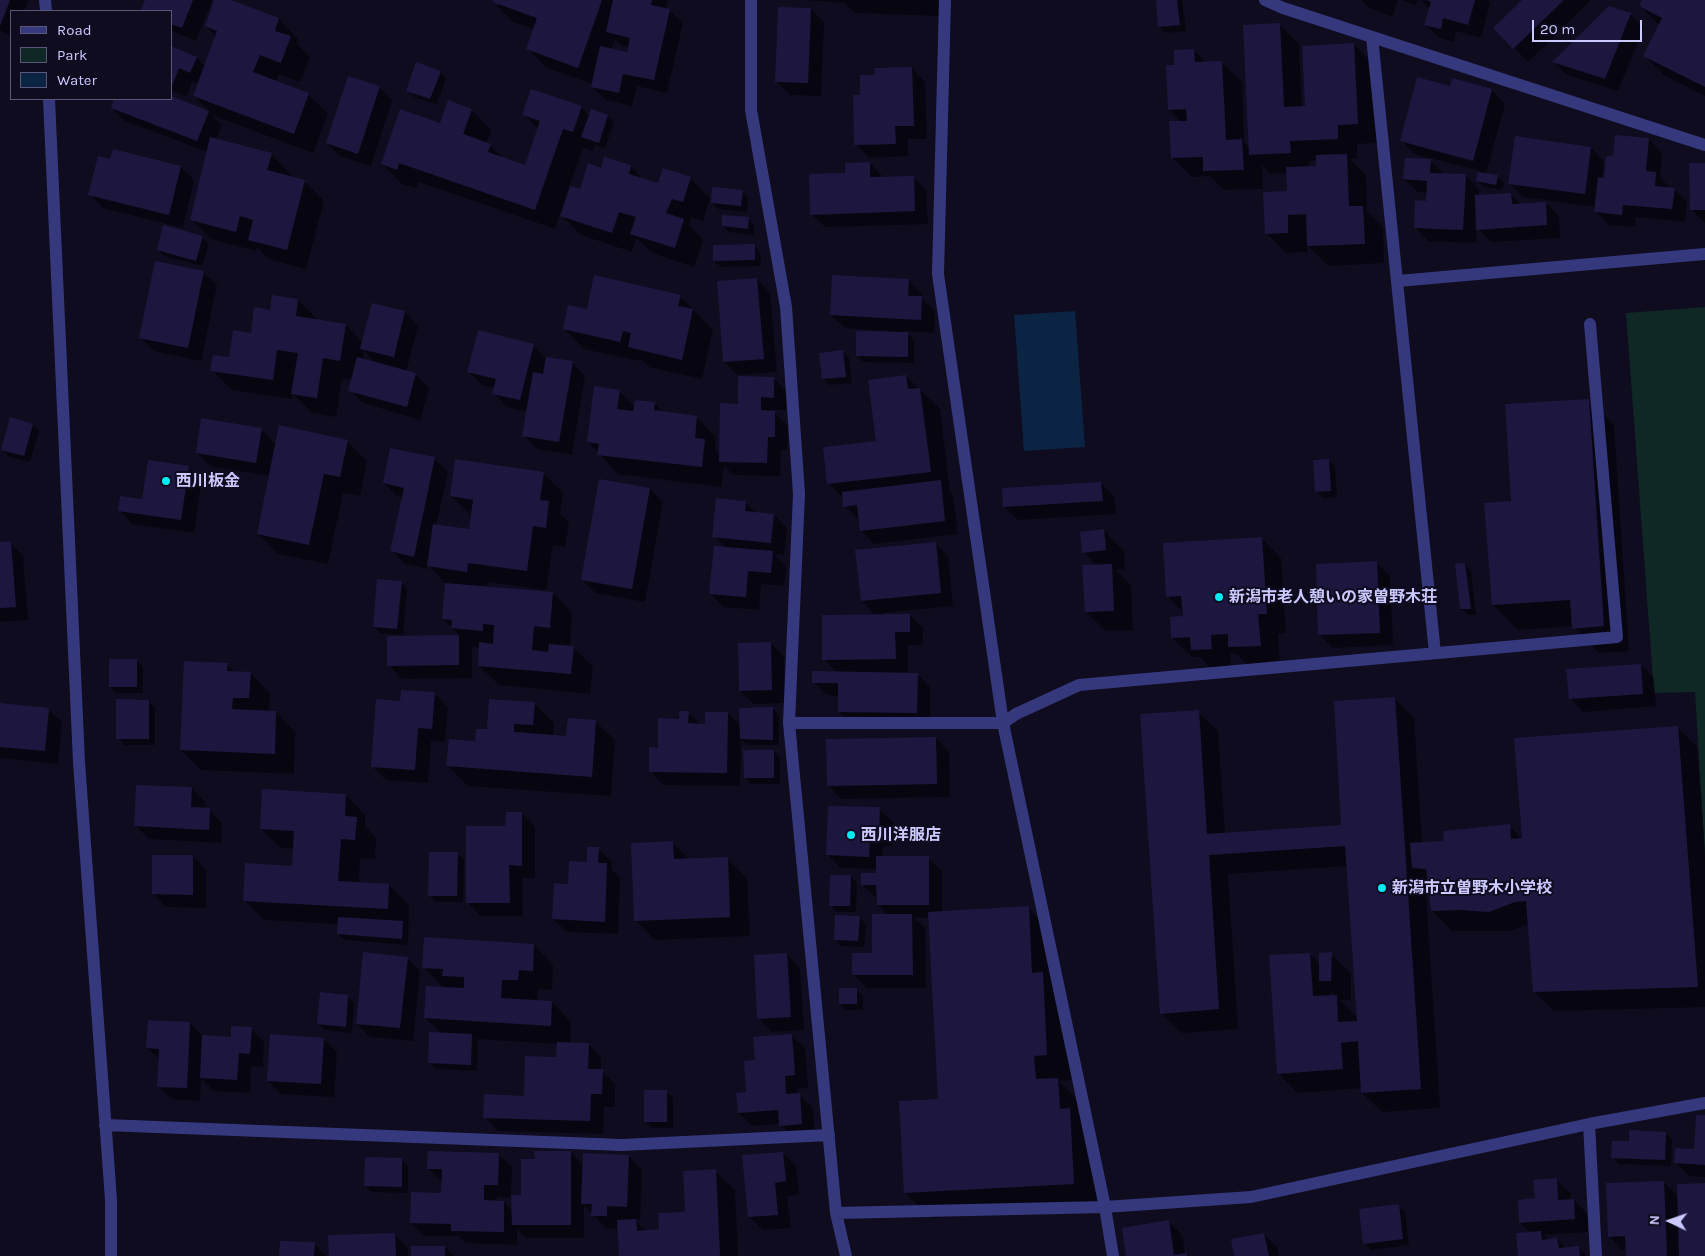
<!DOCTYPE html>
<html>
<head>
<meta charset="utf-8">
<style>
  body { margin:0 }
  #map { position:relative; width:1705px; height:1256px; overflow:hidden; background:#0e0c1e; font-family:Karla,sans-serif }
  canvas { display:block }
  .legend { position:absolute; left:10px; top:10px; width:162px; height:90px; box-sizing:border-box; background:#0e0c1e; border:1px solid #5a5878; margin:0; padding:6px 9px; list-style:none; font-size:15px; color:#ccc9ff }
  .legend li { display:flex; align-items:center; gap:10px; height:25px }
  .legend b { width:25px; border:1px solid #5a5878 }
  .north { position:absolute; left:1645px; top:1196px; width:50px; height:50px; -webkit-text-stroke:4px #0e0c1e; paint-order:stroke; rotate:273deg; font-size:14px; font-weight:700; line-height:20px; text-align:center; color:#ccc9ff }
  .north::after { content:''; display:block; margin:auto; width:18px; height:22px; background:#ccc9ff; clip-path:polygon(50% 0,100% 100%,50% 72%,0 100%) }
  .scale { position:absolute; left:1532px; top:20px; width:110px; height:22px; box-sizing:border-box; border:2px solid #ccc9ff; border-top:0; padding-left:6px; font-size:15px; line-height:18px; white-space:nowrap; color:#ccc9ff; -webkit-text-stroke:4px #0e0c1e; paint-order:stroke }
</style>
</head>
<body>
<div id="map">
<canvas width="1705" height="1256"></canvas>
<ul class="legend">
<li><b style="height:6px;background:#36387e"></b>Road</li>
<li><b style="height:14px;background:#0f2826"></b>Park</li>
<li><b style="height:14px;background:#0b2443"></b>Water</li>
</ul>
<div class="north">N</div>
<div class="scale">20 m</div>
</div>
<script>
const c = document.querySelector('canvas').getContext('2d');
c.lineJoin = 'round';
function paint(path, color) {
  c.fillStyle = color;
  c.fill(path, 'evenodd');
}
function trace(path, color, width, dash) {
  c.strokeStyle = color;
  c.lineWidth = width;
  c.lineCap = dash ? 'butt' : 'round';
  c.setLineDash(dash || []);
  c.stroke(path);
}
function write(font, color, halo, rows, align = 'center') {
  c.font = font + ' Karla,"Noto Sans JP",sans-serif';
  c.lineWidth = 4;
  c.setLineDash([]);
  c.textBaseline = 'middle';
  c.strokeStyle = halo;
  c.fillStyle = color;
  for (const [text, x, y, turn = 0] of rows) {
    c.save();
    c.translate(x, y);
    c.rotate((+turn || 0) * Math.PI / 180);
    c.textAlign = isNaN(turn) ? turn : align;
    if (halo) c.strokeText(text, 0, 0);
    c.fillText(text, 0, 0);
    c.restore();
  }
}
paint(new Path2D(`
  M1705,307V858L1695,692L1654,693L1626,313Z`), '#0f2826');
paint(new Path2D(`
  M1075,311L1085,447L1024,451L1014,315Z`), '#0b2443');
paint(new Path2D(`
  M0,0H29L24,11H11V36L0,31Z
  M146,0H212L196,41L171,31V11H142Z
  M215,0H227L279,19L298,39L297,44L310,57L300,82L279,74L276,82L308,94L328,114L313,153L212,115L222,125L216,140L271,154L291,174L290,177L304,181L324,201L306,269L269,259L257,247L256,251L211,239L191,219L208,152L125,121L112,108L115,99H171V97L210,112L194,96L199,84L192,81L187,97L171,90V48L197,58L205,66L216,36L206,26Z
  M494,0H668L666,9L669,10L683,23L667,93L637,86L632,106L606,100L592,87L593,84L547,68L527,48L534,29L513,22L494,2ZM615,39L621,45L629,47L628,54L611,50Z
  M805,0H940L939,16L855,13L845,3Z
  M1157,0H1182L1186,31L1166,33L1160,27Z
  M1361,0H1398L1392,17L1368,7Z
  M1401,0H1418L1416,5Z
  M1421,0H1487L1490,3L1481,38L1456,31L1454,42L1439,38L1426,25L1430,9Z
  M1524,0H1591L1528,62L1495,28Z
  M1643,0L1705,1V96L1664,75L1644,55L1659,25L1640,6Z
  M811,9L824,22L821,96L790,95L777,82Z
  M1630,14L1644,27L1618,91L1567,75L1554,62Z
  M1280,25L1299,44L1302,107H1306L1354,44L1373,64L1377,143L1357,144V158L1350,159L1366,175L1367,211L1383,227L1384,263L1328,266L1307,245L1308,252L1286,253L1266,233L1288,192V173L1270,174L1262,165L1263,189L1224,190L1210,176L1192,177L1172,157L1181,122L1169,110L1176,66L1194,50L1206,63H1222L1242,82L1244,142L1250,149ZM1317,160L1318,167H1310L1309,161Z
  M912,68L925,82L927,139H908V156L869,158L856,144L876,76Z
  M440,72L446,78L437,104L414,97L408,90Z
  M1453,80L1492,90L1505,104L1486,174L1497,176L1504,183L1502,190L1484,187L1478,181L1480,171L1415,154L1401,140L1451,88Z
  M379,87L392,100L371,166L340,156L327,143Z
  M581,107L590,116L592,111L608,116L614,122L605,149L595,145L593,151L583,148L569,187L581,191L602,170L630,166L644,180L659,185L690,178L710,198L703,221L691,217L689,225L703,240L694,267L652,253L636,238L632,252L581,235L560,214L555,229L419,182L416,188L402,184L382,164L440,125L472,110L491,130L486,143L490,145L505,160L525,167L538,129L524,114Z
  M1616,136L1649,139L1662,153L1660,177L1669,187V188L1674,189L1687,202L1685,222L1636,217L1635,227L1609,225L1595,211L1596,207L1523,197L1510,184L1591,148L1604,161L1602,179H1606L1614,158Z
  M111,160L181,167L194,180L183,228L103,208L90,194Z
  M1430,160L1444,174L1466,176L1479,189V196L1510,194L1521,204L1546,203L1559,216L1560,238L1491,242L1477,228L1476,243L1428,241L1415,227L1427,202V193L1418,192L1404,179Z
  M870,163L883,177H913L926,190L928,224L825,227L811,214Z
  M1705,164V223L1691,209Z
  M742,191L748,198L747,212L718,209L712,202Z
  M748,218L754,225V235L729,232L723,226Z
  M202,237L209,244L202,266L164,256L158,250Z
  M754,245L760,252L761,266L721,267L714,261Z
  M203,272L217,285L201,361L154,351L140,337Z
  M757,279L770,293L777,372L738,375L724,362Z
  M908,280L922,294L921,298L935,311L934,333L905,331L914,340V363L863,362L857,356L889,333L890,331L845,328L831,315Z
  M680,296L713,330L702,379L649,367L640,358L639,361L584,349L564,329L588,311Z
  M298,300L318,320L346,325L363,343L405,312L418,326L406,372L415,374L429,388L420,420L363,403L350,390L353,379L342,378L336,417L312,413L293,394L292,399L232,390L212,370L230,358L271,311ZM364,351L377,364L363,360Z
  M533,345L545,358L572,363L585,376L572,455L537,449L524,435L528,412L507,407L494,393L495,388L482,385L469,372Z
  M843,352L849,358L852,383L829,385L823,378Z
  M906,376L940,409L950,491L953,495L958,534L874,544L861,530L860,519H858L845,506L844,499L829,484L877,442Z
  M773,378L787,392L786,410H772L788,426L787,450H781L780,476L733,475L724,465L721,487L618,474L588,442L619,391L635,407L654,403L664,413L696,417L716,437L715,450L720,456L739,405Z
  M1588,400L1614,425L1629,651L1599,653L1573,626L1518,630L1493,605L1513,502Z
  M33,425L39,431L30,462L8,456L2,449Z
  M261,429L276,445L347,441L367,461L360,496L343,493L328,564L278,554L258,534L270,476L210,466L197,453Z
  M434,459L448,472L436,526L470,531L472,516L451,496L543,473L563,493L560,514L569,522L565,547L553,545L546,590L488,582L487,588L553,593L572,613L570,647H573L593,667L590,694L499,685L479,666L480,648L469,647L472,650V678L402,679L389,665L388,637L460,636L443,619L446,584L428,565L427,569L405,564L392,551L403,498L397,496L384,483Z
  M1328,460L1335,467L1337,497L1323,498L1316,491Z
  M188,467L202,480L194,533L132,524L119,510L143,500Z
  M1101,483L1114,496L1116,514L1018,520L1004,507Z
  M650,489L663,502L645,602L596,593L582,580Z
  M745,502L756,513L774,515L787,528L784,555L774,554L786,566L784,586L761,584L759,610L724,607L710,594L726,548L714,536Z
  M1104,531L1124,551L1125,569L1116,570L1131,585L1133,630L1106,631L1086,612L1097,566L1083,552Z
  M1261,538L1281,558L1286,633L1278,634L1280,665L1249,667L1237,654H1230L1232,668L1212,669L1200,657H1192L1172,638L1184,618V613L1167,596Z
  M0,543H10L23,556L28,620L0,622Z
  M935,543L948,556L953,606L883,613V615H910L923,628V645H908V674H917L930,687V725H852L839,712V696L827,695L813,682L837,673L824,659L876,616L862,601Z
  M1377,563L1390,576L1393,645L1333,648L1319,634Z
  M1465,564L1471,571L1476,615H1468L1461,609Z
  M401,582L407,589L403,635L380,633L374,627Z
  M771,643L784,657L785,703L754,704L740,691L739,644Z
  M136,660L143,667V693H116L110,687Z
  M227,664L236,673H250L270,693L269,712H276L295,732L294,774L201,770L181,750Z
  M1641,665L1654,678L1656,706L1583,712L1570,698Z
  M434,693L448,707L445,742L431,741L428,783L386,780L372,766L401,702Z
  M1394,698L1414,718L1422,843L1444,842L1509,826L1523,840L1677,727L1697,747L1705,849V1007L1554,1011L1534,992L1529,924L1509,931H1452L1432,911L1429,884L1425,880L1440,1108L1382,1112L1362,1093V1088L1298,1093L1278,1073L1310,954L1320,965L1331,954L1351,973V1000H1340L1358,1018L1348,866L1228,874L1238,1029L1181,1033L1161,1013L1198,712L1218,731L1225,834L1343,826ZM1330,991L1336,996L1331,997Z
  M148,701L155,707V745H124L118,738Z
  M534,703L554,723L553,736L567,737L595,721L615,740L611,796L468,786L448,766L488,731Z
  M0,704L48,709L62,722L58,764L0,758Z
  M773,709L779,715V745H747L741,739L740,786L663,785L650,771L659,749L681,720L688,712L701,725H706L728,713L741,726Z
  M936,738L949,752L950,797L841,799L828,785Z
  M774,751L780,758V784H751L745,777Z
  M192,788L205,802V809L209,810L222,823L221,843L149,839L136,826Z
  M346,795L365,815V826L376,838L375,859L360,858L359,884L389,885L409,905L408,945L345,940L338,934L339,924L264,920L244,900L293,867L294,849L281,848L261,829Z
  M879,809L893,822L892,846H883L882,858H928L942,871V912L1028,908L1054,933L1056,988L1068,999L1072,1080L1059,1081L1083,1105L1095,1135L1099,1209L931,1218L905,1193L939,1100L929,918H914L925,928L926,988H867L853,975L873,954L888,915L878,905V898H876L862,884L877,874V869L841,868L828,855Z
  M522,813L535,827V878H522L523,916H481L468,903Z
  M672,842L690,860L727,859L747,878L750,936L655,940L635,920Z
  M598,849L612,862L611,869L620,878L618,934L567,932L553,919L569,885L588,863Z
  M457,853L464,860L463,902H436L429,895Z
  M193,856L206,870V908L166,907L153,894Z
  M851,876L857,883L856,912H837L830,905Z
  M859,917L866,924L864,947L841,946L835,939Z
  M534,945L553,965L552,990L538,989L537,1002H552L571,1022L570,1044H588L601,1058V1070L615,1084V1107H604L603,1134L498,1131L485,1117L526,1097L557,1059L558,1044L476,1039L478,1042L477,1071L436,1069L430,1063L442,1034L425,1018L444,988L424,968Z
  M787,954L800,968L804,1030L772,1032L758,1018Z
  M407,958L420,971L413,1041L370,1037L357,1024Z
  M857,990L863,996V1010H846L840,1004Z
  M322,994L348,997L354,1003L352,1033L325,1030L319,1024Z
  M190,1023L203,1037L232,1038L251,1029L264,1042L263,1067L251,1066L250,1093L214,1091L201,1078L200,1101L172,1099L158,1086L160,1060L147,1048Z
  M791,1035L805,1048L808,1088L797,1089L798,1094L813,1108L815,1137L794,1138L780,1124L752,1126L739,1113L747,1093L756,1062Z
  M324,1039L337,1052L334,1097L281,1094L268,1081Z
  M667,1092L673,1098V1128H652L645,1121Z
  M1705,1116V1177L1689,1176L1676,1163L1695,1150Z
  M1666,1133L1672,1139L1671,1166L1619,1164L1613,1157L1631,1143Z
  M571,1152L584,1165L629,1156L642,1170L640,1220H634L646,1231L660,1230L686,1213L715,1171L735,1190L738,1256H620L619,1229L606,1228L584,1205V1238H526L517,1229V1245L466,1243L459,1236H424L411,1223L443,1194L442,1182L428,1168L498,1154L512,1167L511,1197H522L536,1161ZM497,1197L512,1198L513,1211L504,1202H497Z
  M783,1153L796,1166L799,1194L787,1196L791,1228L763,1230L750,1217Z
  M401,1159L408,1166V1193L371,1192L365,1186Z
  M1556,1180L1570,1193V1200H1573L1587,1213L1588,1232L1544,1235L1549,1240L1557,1239L1567,1249L1579,1248L1587,1256H1519L1531,1233L1520,1223L1536,1199Z
  M1664,1182L1679,1197L1705,1185V1256H1627V1249L1622,1250L1609,1236Z
  M1398,1206L1405,1212L1409,1245L1371,1250L1364,1243Z
  M1169,1222L1182,1235L1185,1254L1189,1256H1127Z
  M394,1234L408,1248V1256H330Z
  M1264,1234L1277,1247L1279,1256H1235Z
  M314,1244L326,1256H280Z
  M445,1247L454,1256H412Z`), '#0007');
paint(new Path2D(`
  M0,0H10L0,26Z
  M145,0H193L182,28L171,24V11H140Z
  M214,0H231L279,18L275,31L291,36L281,63L260,55L253,72L309,93L294,134L193,96L217,31L205,26Z
  M493,0H602L578,68L526,49L537,18L492,2Z
  M613,0H652L651,5L670,9L654,80L623,74L619,93L591,87L600,46L627,52L630,38L606,32Z
  M1156,0H1177L1180,25L1158,27Z
  M1427,0H1475L1468,25L1443,18L1441,29L1424,25L1431,2Z
  M1522,0H1564L1513,49L1493,28Z
  M1642,0H1705V87L1643,56L1662,18L1639,6Z
  M1609,6L1631,13L1605,79L1552,62Z
  M778,7L811,8L808,83L775,82Z
  M1280,23L1284,107L1305,106L1302,46L1354,43L1358,124L1338,125V139L1290,141L1291,153L1249,155L1243,25Z
  M171,46L197,57L190,73L179,68L173,84L171,83Z
  M1194,49L1195,62L1222,61L1226,140L1242,139L1244,170L1203,171V157L1171,158L1169,121H1187L1186,109L1168,110L1166,65H1174V50Z
  M416,62L441,71L430,99L406,91Z
  M912,67L914,126H895L896,144L854,145L853,95H860V75H875L874,68Z
  M348,76L380,86L358,154L326,143Z
  M1417,77L1450,86L1452,78L1492,89L1473,161L1400,141Z
  M531,89L582,106L573,132L563,129L535,210L399,163L397,170L381,164L400,109L440,123L448,100L472,109L463,134L491,144L488,152L525,165L540,121L522,115Z
  M171,96L209,111L197,141L111,108L114,99H171Z
  M591,109L608,115L599,143L581,137Z
  M1615,135L1649,138L1646,171L1656,172L1655,186L1675,188L1672,209L1623,205L1622,215L1594,212L1598,177L1604,178L1606,156H1613Z
  M1515,136L1591,147L1585,194L1508,184Z
  M210,137L272,153L267,170L305,180L287,250L248,240L253,220L240,216L236,232L190,220Z
  M113,149L181,166L169,215L88,195L98,156L110,159Z
  M1347,154L1349,206H1363L1365,244L1307,246L1306,214L1288,215V233L1265,234L1263,192L1287,191L1286,167L1316,166V155Z
  M604,157L631,165L629,174L658,183L663,168L691,177L683,202L672,199L666,213L684,219L675,248L630,234L636,217L619,212L612,233L560,216L570,186L580,189L588,163L601,168Z
  M1405,158L1431,159L1430,173L1466,174L1463,230L1414,228L1415,200L1426,201L1427,181L1403,179Z
  M870,162V177L914,176L915,211L810,215L809,174L845,173V163Z
  M1689,163H1705V210H1690Z
  M1478,172L1498,175L1496,185L1476,181Z
  M712,187L743,190L741,206L711,203Z
  M1511,193L1512,204L1546,202L1547,225L1476,230L1475,195Z
  M722,215L749,217L748,229L722,226Z
  M163,225L203,236L196,261L157,250Z
  M755,244V260L713,261V245Z
  M155,261L204,271L188,348L139,338Z
  M594,275L681,295L678,306L693,309L682,360L628,347L631,333L623,331L620,342L563,329L568,305L587,309Z
  M832,275L909,279L908,296H922L921,320L830,315Z
  M757,278L764,359L723,362L717,281Z
  M272,295L298,299L296,316L346,324L340,361L323,358L317,398L291,394L298,353L277,350L273,380L210,371L213,355L229,357L233,330L251,333L254,307L270,310Z
  M372,303L405,311L394,357L360,349Z
  M478,330L534,344L520,400L492,394L496,379L467,372Z
  M856,331L908,332V357L856,356Z
  M843,350L846,377L822,379L819,353Z
  M357,357L416,373L407,407L348,391Z
  M546,357L573,361L559,442L522,436L533,372L543,374Z
  M906,375L908,389L920,388L931,472L827,484L823,447L876,441L868,380Z
  M738,376L774,377V398L761,397V410L775,411V437H768L767,463L719,462L720,403L738,404Z
  M594,386L620,390L617,409L633,411L635,400L655,402L654,410L697,416L695,438L705,439L702,467L597,455L599,444L587,442Z
  M1589,399L1604,626L1572,629L1570,600L1492,605L1484,503L1511,501L1505,404Z
  M10,417L33,424L24,456L1,450Z
  M201,418L262,428L256,463L196,453Z
  M279,425L348,440L340,477L324,474L309,545L257,534Z
  M390,448L435,457L414,557L390,551L404,488L383,483Z
  M455,459L544,472L540,500L549,501L546,528L533,526L527,571L468,563L467,572L427,566L433,524L469,529L473,500L450,496Z
  M1329,459L1331,491L1315,492L1313,460Z
  M148,460L189,466L181,520L118,511L120,496L142,499Z
  M599,479L650,488L632,589L581,580Z
  M941,480L945,521L860,531L857,505L843,507L842,492Z
  M1101,482L1103,501L1003,507L1002,488Z
  M716,498L746,501L745,511L774,514L771,543L712,537Z
  M1104,529L1106,550L1082,553L1080,532Z
  M1262,537L1267,614H1258L1261,646L1228,647V634L1211,635L1212,649L1191,650L1190,637L1171,638L1170,617L1183,616L1181,596L1166,597L1163,543Z
  M11,541L16,607L0,608V542Z
  M936,542L941,593L861,601L855,550Z
  M714,546L773,551L771,573L748,571L746,597L709,594Z
  M1377,561L1380,633L1318,635L1316,564Z
  M1465,563L1471,609H1460L1455,564Z
  M1112,564L1114,611L1085,612L1082,565Z
  M377,579L402,581L397,629L373,627Z
  M445,583L553,592L550,628L534,626L532,650L548,652L549,644L574,646L571,674L478,666L479,642L493,644L494,625L483,624V631L451,628L452,620L442,619Z
  M910,614V632H895L896,659L822,660V615Z
  M459,635V665L387,666V636Z
  M771,642L772,690L739,691L738,643Z
  M109,659H137V687H109Z
  M184,661L228,663L227,671L251,672L249,698H233L232,709L276,711L275,754L180,750Z
  M1641,664L1643,694L1569,699L1566,669Z
  M812,671L918,673L917,713L838,712V683H812Z
  M401,690L435,692L432,729L418,728L415,770L371,767L376,699L400,701Z
  M1395,697L1421,1089L1361,1093L1358,1041L1341,1043L1343,1069L1277,1074L1269,955L1310,953L1313,996L1337,995L1338,1022L1357,1021L1345,846L1209,855L1219,1009L1160,1014L1140,714L1199,710L1207,834L1341,825L1334,701Z
  M116,699L149,700V739H116Z
  M489,699L535,702L533,725L514,724V732L566,736L568,718L596,720L592,777L446,766L449,739L475,741L476,729H487Z
  M0,703L49,708L45,751L0,747Z
  M773,707V740L740,739L739,708Z
  M679,711H689L688,723L705,724V712H728L727,773L649,772V747L658,748V718L679,719Z
  M1678,726L1698,987L1533,992L1526,901L1515,902L1489,912L1460,910L1431,911L1426,869L1412,868L1410,843L1443,841L1444,831L1510,824L1511,839L1522,838L1514,738Z
  M936,737L937,784L827,786L826,739Z
  M743,750H774V778H744Z
  M136,785L192,787L191,807L210,808L209,830L134,826Z
  M262,789L346,794L345,816L357,817L355,840L341,839L338,881L389,884L388,909L243,901L245,863L292,866L294,831L260,829Z
  M828,806L880,807L879,834L870,833L869,857L826,855Z
  M506,812H522V866L509,865L510,903H466V826H505Z
  M673,841L674,859L728,857L730,917L634,921L631,843Z
  M587,847H599L598,863H607L605,922L552,919L554,883L568,884L569,861L587,862Z
  M429,852H458L457,896H428Z
  M152,855H193V895L152,894Z
  M876,856H929V905H877L876,885H861V873H876Z
  M830,875H851L850,906H829Z
  M1029,906L1032,973L1043,972L1047,1055L1034,1056L1036,1079L1058,1078L1060,1109L1070,1108L1074,1184L904,1193L899,1101L938,1099L928,912Z
  M872,914H912L913,975H852V953H872Z
  M835,915L860,916L858,941L834,940Z
  M338,917L403,921L402,939L337,934Z
  M424,937L534,944L533,971L519,970L518,980H502L501,998L552,1001L551,1026L424,1018L426,986L464,988V977L442,976L443,969L422,968Z
  M363,952L408,957L400,1028L356,1024Z
  M1332,952L1331,981H1319V953Z
  M787,953L791,1017L757,1019L754,955Z
  M839,988H857V1004H839Z
  M320,992L348,995L346,1027L317,1024Z
  M148,1020L190,1022L187,1088L157,1087L159,1049L146,1048Z
  M231,1026L252,1027L250,1054L239,1053L237,1080L200,1078L202,1035L231,1037Z
  M429,1032L472,1034L471,1065L428,1063Z
  M270,1034L324,1038L321,1084L267,1081Z
  M792,1034L795,1075L785,1076L786,1094L800,1093L802,1124L779,1126L778,1110L738,1113L736,1093L746,1092L744,1061L755,1060L753,1037Z
  M557,1042L589,1043L588,1069H603L602,1094H591L590,1121L483,1118L484,1094L524,1096L525,1056L556,1057Z
  M644,1090H667V1122H644Z
  M1696,1115H1705V1165L1674,1163L1675,1148L1694,1149Z
  M1629,1130L1666,1132L1665,1160L1611,1158L1612,1141H1629Z
  M428,1151L499,1153L498,1185H484V1200L504,1201V1232L451,1231V1224L410,1223L411,1192L441,1193L442,1169H427Z
  M534,1151H571V1225H512L511,1195H521V1159H535Z
  M783,1152L786,1181L775,1183L778,1215L748,1217L742,1155Z
  M583,1153L629,1155L627,1207L607,1206V1216H591L592,1204H581Z
  M365,1157L402,1158V1187L364,1186Z
  M716,1169L720,1256H619L617,1220L636,1219L637,1231L659,1229L658,1213L685,1212L683,1171Z
  M1557,1178L1558,1200L1574,1199L1575,1219L1519,1223L1518,1200L1535,1198L1533,1180Z
  M1664,1181L1667,1256H1626L1625,1236L1608,1237L1606,1183Z
  M1705,1183V1256H1679L1677,1184Z
  M1399,1204L1403,1239L1363,1244L1359,1209Z
  M1169,1220L1174,1255L1187,1253V1256H1126L1122,1228Z
  M1541,1231L1542,1240L1557,1238L1559,1248L1579,1246L1580,1256H1518L1516,1233Z
  M395,1233L396,1256H329L328,1235Z
  M1264,1233L1269,1256H1234L1231,1239Z
  M280,1241L315,1242L314,1256H279Z
  M411,1246H445V1256H411Z`), '#1d1740');
trace(new Path2D(`
  M45,0L46,11
  M751,0V110L786,307L799,494L789,723L836,1213L846,1256
  M945,0L938,274L1003,723L1105,1207L1113,1256
  M1372,37L1435,653
  M49,99L79,762L111,1200V1256
  M1398,281L1705,254
  M789,723H1003L1016,714L1079,685L1617,637L1590,324
  M1589,1124L1596,1256
  M105,1125L622,1145L829,1135
  M836,1213L1105,1207L1251,1197L1589,1124L1705,1103`), '#36387e', 12);
trace(new Path2D(`
  M1265,0L1283,8L1705,145`), '#36387e', 12);
for (const [x, y, r, color] of [
  [166,481,5,"#00ecf4"],
  [1219,597,5,"#00ecf4"],
  [851,835,5,"#00ecf4"],
  [1382,888,5,"#00ecf4"]
]) {
  const dot = new Path2D();
  dot.arc(x, y, r, 0, 2 * Math.PI);
  c.fillStyle = color;
  c.fill(dot);
  trace(dot, '#0e0c1e', 2);
}
write('bold 16px', '#ccc9ff', '#0e0c1e', [
  ["西川板金",176,481],
  ["新潟市老人憩いの家曽野木荘",1229,597],
  ["西川洋服店",861,835],
  ["新潟市立曽野木小学校",1392,888]
], 'left');
</script>
</body>
</html>
